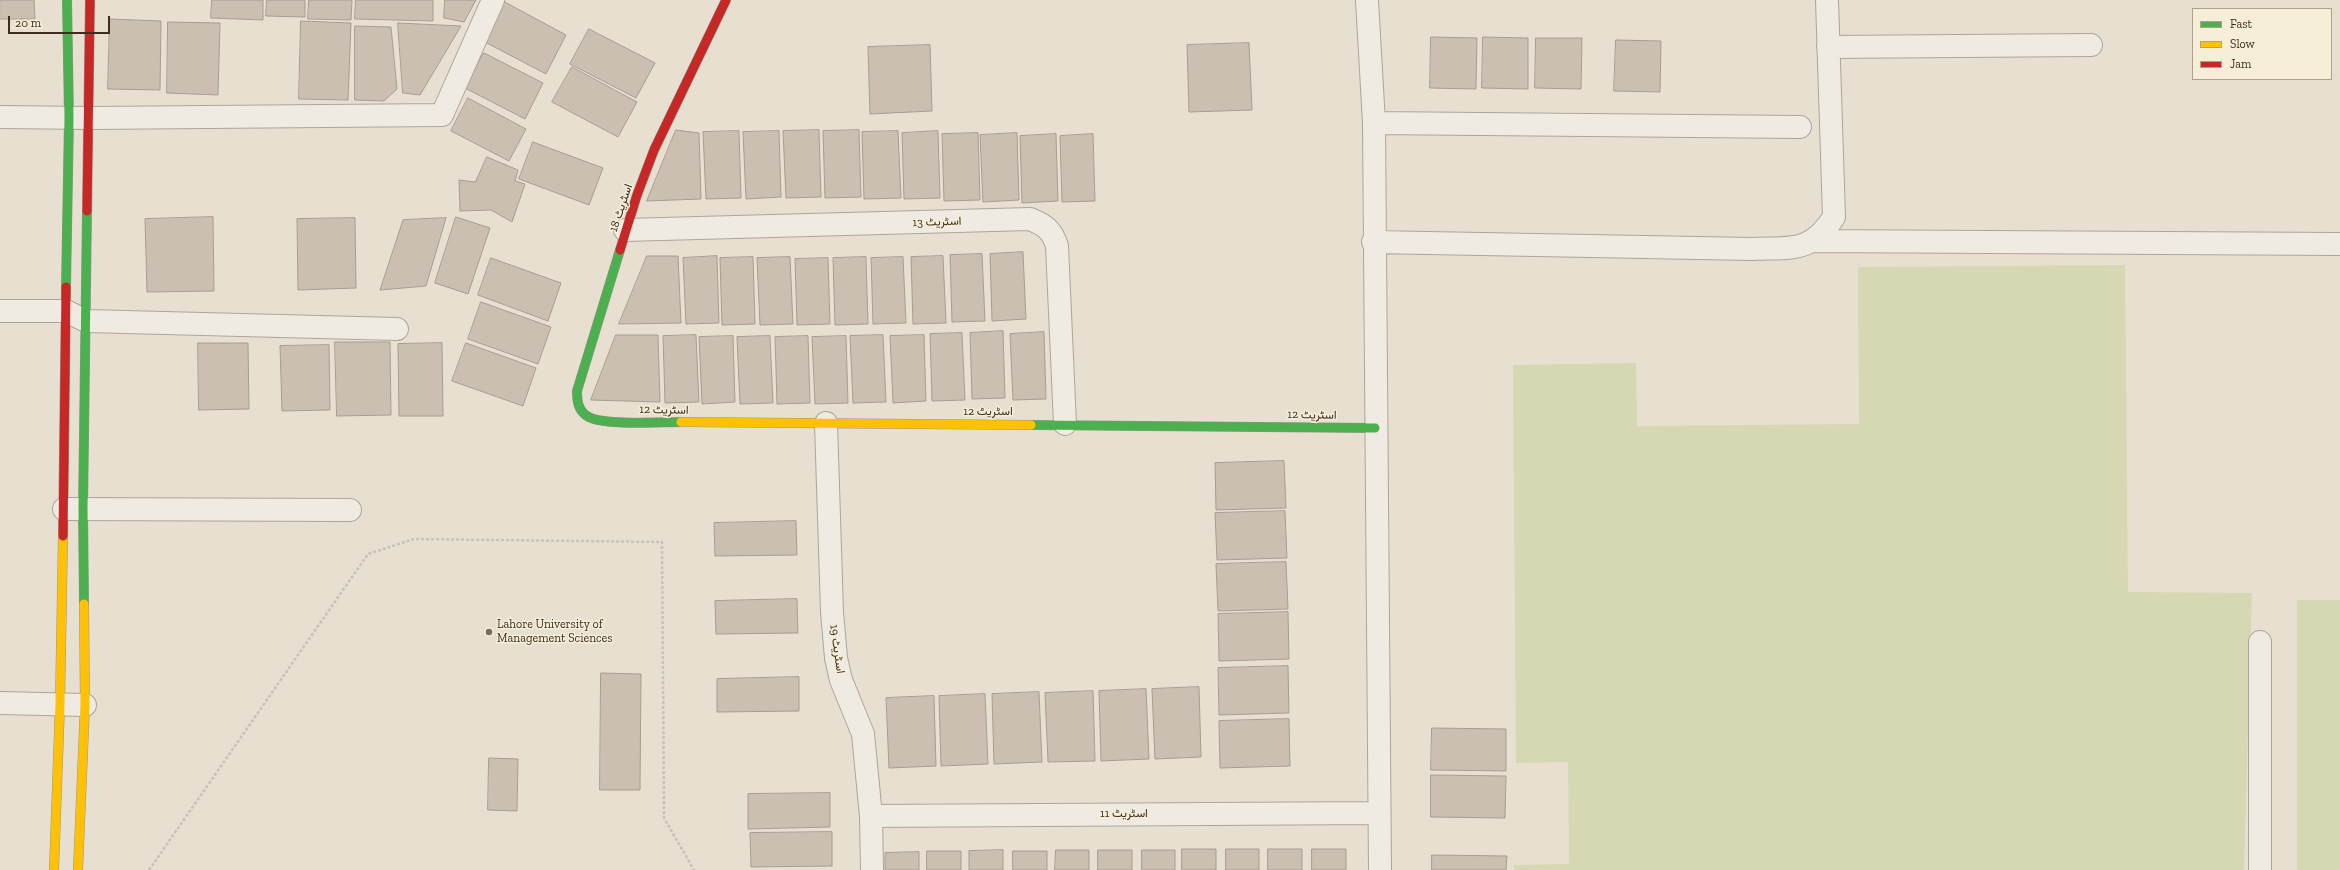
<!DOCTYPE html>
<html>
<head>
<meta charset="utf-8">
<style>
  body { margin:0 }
  #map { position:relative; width:2340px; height:870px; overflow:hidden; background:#e7e0d1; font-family:"Zilla Slab",serif }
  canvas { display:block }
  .legend { position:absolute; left:2192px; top:8px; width:140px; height:72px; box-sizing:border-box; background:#f7eed8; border:1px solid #ada18e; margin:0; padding:5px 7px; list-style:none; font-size:12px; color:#3d2e20 }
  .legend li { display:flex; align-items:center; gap:8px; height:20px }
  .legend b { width:20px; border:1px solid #ada18e }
  .scale { position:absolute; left:8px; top:16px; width:102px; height:18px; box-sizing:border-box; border:2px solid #3d2e20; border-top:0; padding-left:5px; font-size:12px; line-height:14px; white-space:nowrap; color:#3d2e20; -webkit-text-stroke:3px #f7eed8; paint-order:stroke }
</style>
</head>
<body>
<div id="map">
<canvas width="2340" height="870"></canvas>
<ul class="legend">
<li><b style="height:5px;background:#4caf50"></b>Fast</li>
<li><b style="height:5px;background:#ffc107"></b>Slow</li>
<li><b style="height:5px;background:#c62828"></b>Jam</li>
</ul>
<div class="scale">20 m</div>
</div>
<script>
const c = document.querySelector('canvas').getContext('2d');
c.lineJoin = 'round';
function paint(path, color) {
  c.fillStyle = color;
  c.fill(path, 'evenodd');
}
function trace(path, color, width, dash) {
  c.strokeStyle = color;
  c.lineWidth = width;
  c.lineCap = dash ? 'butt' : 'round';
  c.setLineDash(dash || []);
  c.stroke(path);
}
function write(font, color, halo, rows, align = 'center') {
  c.font = font + ' "Zilla Slab",Vazirmatn,serif';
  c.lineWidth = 3;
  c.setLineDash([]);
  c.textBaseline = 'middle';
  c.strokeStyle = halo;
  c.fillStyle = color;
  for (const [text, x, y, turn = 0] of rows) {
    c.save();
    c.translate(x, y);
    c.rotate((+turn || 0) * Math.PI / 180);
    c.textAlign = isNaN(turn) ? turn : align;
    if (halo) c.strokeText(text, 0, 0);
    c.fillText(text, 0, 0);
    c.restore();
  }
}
paint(new Path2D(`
  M2125,265L2128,592L2252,593L2244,870H1514V865L1569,864L1568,762L1516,763L1513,365L1636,363L1637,426L1859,424L1858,267Z
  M2297,600H2340V870H2297Z`), '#d6d7b3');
const building = new Path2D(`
  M0,0H34L35,19H0Z
  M212,0H263V20L211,18Z
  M267,0H305V17L266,16Z
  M309,0H352L351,20L308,19Z
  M356,0H433V21L355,19Z
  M445,0H476L464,22L444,18Z
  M503,1L566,35L546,74L483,41Z
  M110,19L161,21L160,90L108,89Z
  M301,21L351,23L348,100L299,99Z
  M168,22L220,23L218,95L167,93Z
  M398,23L461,26L420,95L403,93Z
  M355,26L391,27L397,89L384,101L355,100Z
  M589,29L655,63L636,98L570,64Z
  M1431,37L1477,38L1476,89L1430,88Z
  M1483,37L1528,38V89L1482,88Z
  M1536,38H1582L1581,89L1535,88Z
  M1616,40L1661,41L1660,92L1614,91Z
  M1249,43L1252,110L1189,112L1187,45Z
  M930,45L932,111L870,114L868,47Z
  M484,53L543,83L525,119L465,88Z
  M572,67L637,102L618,137L552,102Z
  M468,98L526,129L509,161L451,131Z
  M676,130L699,133L701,199L647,201Z
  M819,130L821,197L786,198L783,131Z
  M859,130L861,197L825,198L823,131Z
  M739,131L741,198L706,199L703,132Z
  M779,131L781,197L746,199L743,132Z
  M898,131L901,198L864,199L862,132Z
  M938,131L940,198L904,199L902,133Z
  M978,133L980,200L944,201L942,134Z
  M1017,133L1019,200L983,202L980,135Z
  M1056,134L1058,201L1022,203L1020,136Z
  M1093,134L1095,201L1062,202L1060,136Z
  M533,142L603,168L589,205L519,179Z
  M487,157L518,170L515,181L525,184L512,222L491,210L460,211L459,180L475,182Z
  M213,217L214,291L147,292L145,219Z
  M456,217L490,228L468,294L435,283Z
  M355,218L356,288L298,290L297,219Z
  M446,218L426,286L380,290L403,220Z
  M1023,252L1026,319L992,321L990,254Z
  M982,254L985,321L952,322L950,255Z
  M647,256H678L681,323L619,324Z
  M717,256L719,323L686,324L683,258Z
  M943,256L946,323L913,324L911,257Z
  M753,257L755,324L722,325L720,258Z
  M790,257L793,324L760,325L757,258Z
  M866,257L868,324L835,325L833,258Z
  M903,257L906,323L873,324L871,258Z
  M491,258L561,283L548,321L478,295Z
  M828,258L830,324L797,325L795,259Z
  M481,302L551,327L538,364L468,339Z
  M1003,331L1005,398L972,399L970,333Z
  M1044,332L1046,399L1013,400L1010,334Z
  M962,333L965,400L932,401L930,334Z
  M616,335H658L660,402L591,400Z
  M696,335L699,402L665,403L663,336Z
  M883,335L886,402L853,403L850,336Z
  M924,335L926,401L893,403L890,336Z
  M733,336L735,402L702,404L699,337Z
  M770,336L773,403L740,404L737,337Z
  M808,336L810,403L777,404L775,337Z
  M846,336L848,403L815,404L812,337Z
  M335,342H390L391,415L337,416Z
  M198,343H248L249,409L199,410Z
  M442,343L443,416H399L398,344Z
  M466,343L536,368L523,406L452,381Z
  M329,345L330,410L282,411L280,346Z
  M1284,461L1286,508L1216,510L1215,463Z
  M1285,511L1287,558L1217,560L1215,513Z
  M796,521L797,555L715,556L714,523Z
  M1286,562L1288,609L1218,611L1216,564Z
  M797,599L798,633L716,634L715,601Z
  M1288,612L1289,659L1219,661L1218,614Z
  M1288,666L1289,713L1219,715L1218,668Z
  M601,673L641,674L640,790H600Z
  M799,677V711L717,712V679Z
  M1199,687L1201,757L1155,759L1152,689Z
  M1146,689L1149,759L1101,761L1099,691Z
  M1093,691L1095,761L1048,762L1045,693Z
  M1039,692L1042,762L994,764L992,694Z
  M985,694L988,764L941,766L939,696Z
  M934,696L936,766L889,768L886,698Z
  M1289,719L1290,766L1220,768L1219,721Z
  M1432,728L1506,729V771L1431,770Z
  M489,758L518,759L517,811L488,810Z
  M1431,775L1506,776L1505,818L1431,817Z
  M830,793V827L748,829V794Z
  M832,832V866L751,867L750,833Z
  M1182,849H1216V870H1182Z
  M1226,849H1259V870H1226Z
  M1268,849H1302V870H1268Z
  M1312,849H1346V870H1312Z
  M1003,850V870H969V851Z
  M1056,850H1089V870H1055Z
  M1098,850H1132V870H1098Z
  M1142,850H1175V870H1142Z
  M927,851H961V870H927Z
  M1013,851H1047V870H1013Z
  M919,852V870H885V853Z
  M1432,855L1507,856L1506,870H1432Z`);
paint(building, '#cbbfb2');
trace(building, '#a89c90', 1);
const street = new Path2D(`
  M1367,0L1374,123L1380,870
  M1828,47L2091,45
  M0,117L90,118L442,115L493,0
  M1374,123L1800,127
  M625,230L1030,219C1045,225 1052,230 1057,246L1065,424
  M1813,241L2340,244
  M1373,242L1752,249C1792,247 1810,254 1834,217L1827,0
  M0,311H66L86,321L397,329
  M826,423L832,612L836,658L841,680L863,734L871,816L872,870
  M64,509L350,510
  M2260,642V870
  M0,703L85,705
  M871,816L1378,813`);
const fast = new Path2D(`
  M620,250L577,391C577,401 578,410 587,416C601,426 661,422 681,422
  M66,287L69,118L67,0
  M1031,425L1375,428
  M84,604L83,509L87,211`);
const slow = new Path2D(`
  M681,422L1031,425
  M54,870L60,704L63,536
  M78,870L85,705L84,604`);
const jam = new Path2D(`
  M87,211L90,0
  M620,250L637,195L654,150L726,0
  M63,536L66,287`);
trace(street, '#ada599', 24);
trace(fast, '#9c958a', 10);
trace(slow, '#9c958a', 10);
trace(jam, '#9c958a', 10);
trace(new Path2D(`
  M149,870L368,554L414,539L662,542L664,818L694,870`), '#c8c2b9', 2.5, [3, 2]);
trace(street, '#efebe3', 22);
trace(fast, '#4caf50', 9);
trace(slow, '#ffc107', 9);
trace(jam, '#c62828', 9);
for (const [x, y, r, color] of [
  [489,632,4,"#786c5e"]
]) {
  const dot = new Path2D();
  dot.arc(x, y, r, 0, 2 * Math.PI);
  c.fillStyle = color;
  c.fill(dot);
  trace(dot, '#f7eed8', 1.5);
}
write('12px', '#3d2e20', '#f7eed8', [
  ["اسٹریٹ 18",621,208,-71],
  ["اسٹریٹ 13",937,222,-2],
  ["اسٹریٹ 12",664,410,1],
  ["اسٹریٹ 12",988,412],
  ["اسٹریٹ 12",1312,415,1],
  ["اسٹریٹ 19",837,649,82],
  ["اسٹریٹ 11",1124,814]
]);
write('12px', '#3d2e20', '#f7eed8', [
  ["Lahore University of",497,625],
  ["Management Sciences",497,639]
], 'left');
</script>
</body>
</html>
